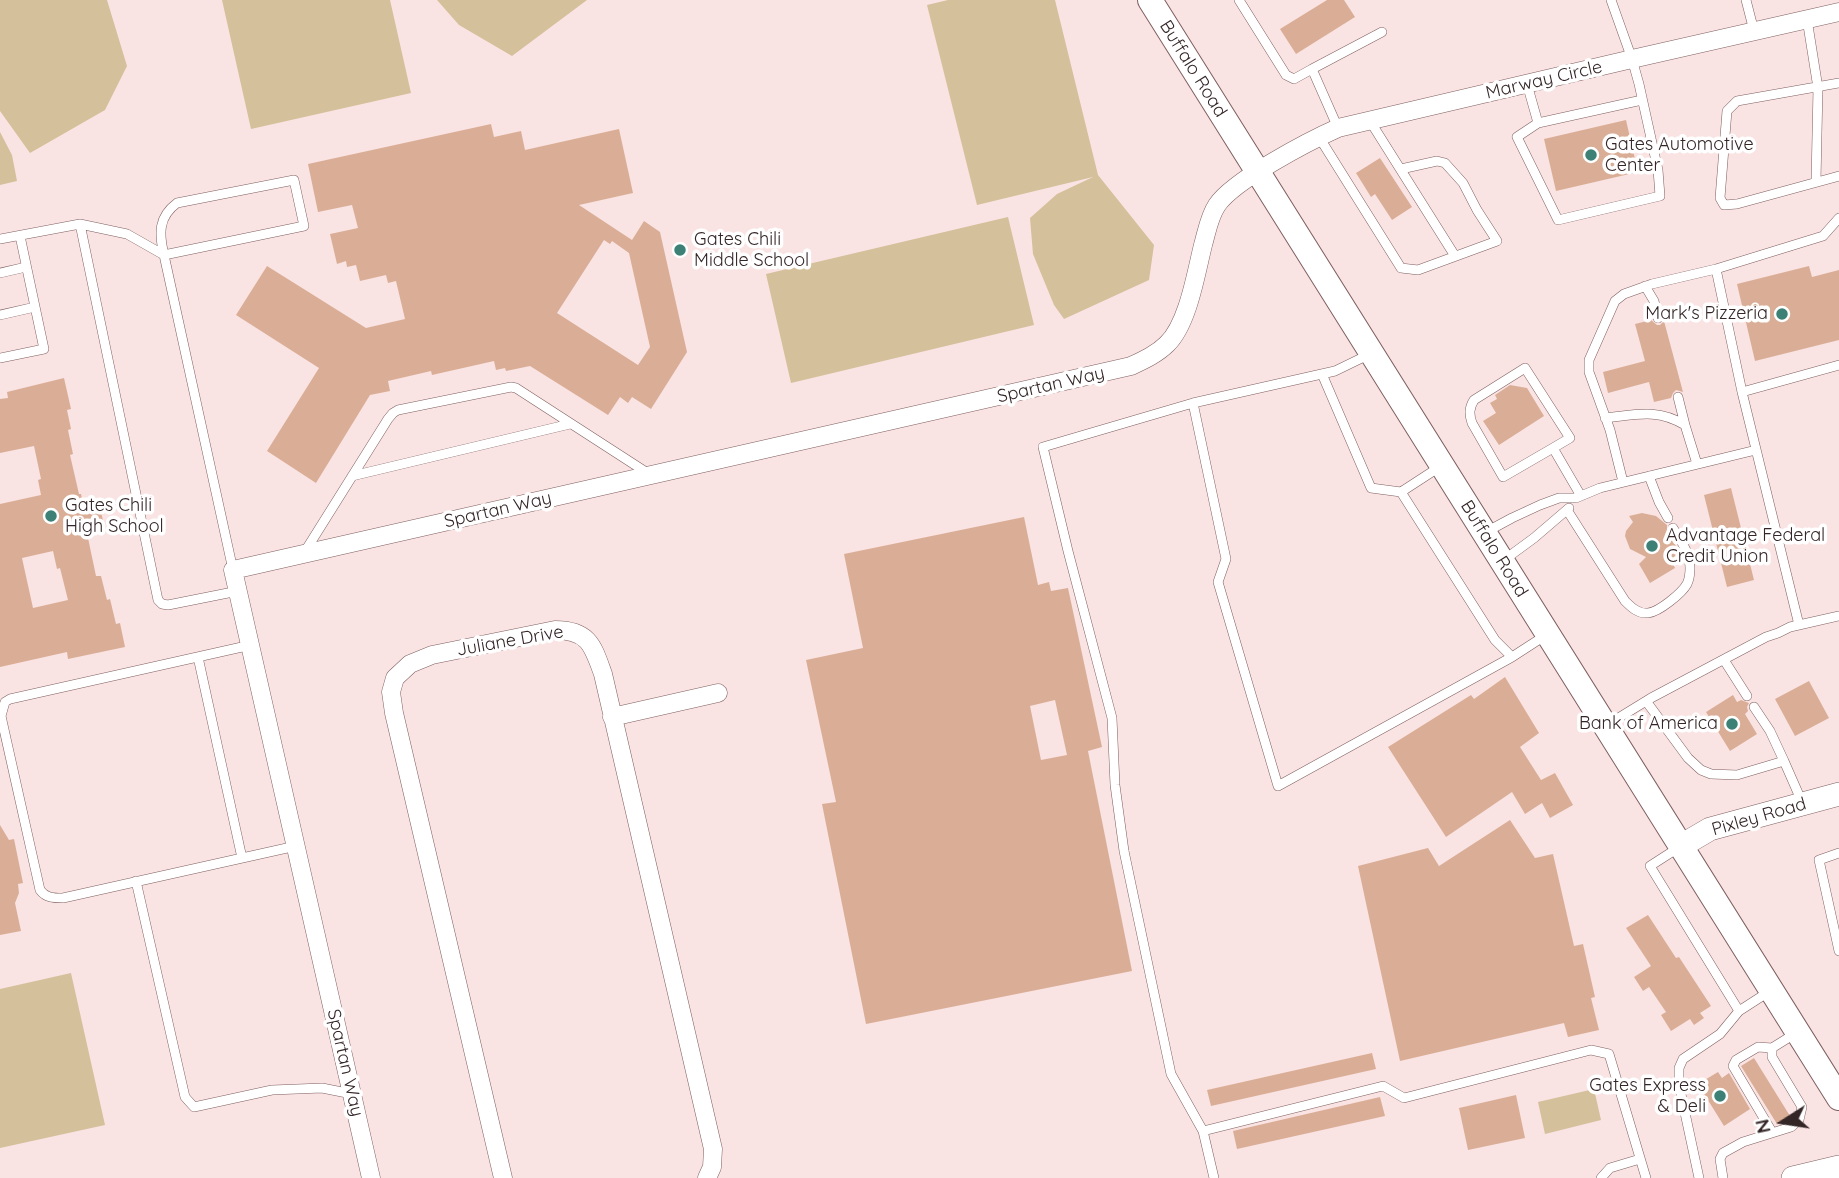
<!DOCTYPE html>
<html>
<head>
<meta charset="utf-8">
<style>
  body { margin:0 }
  #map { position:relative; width:1839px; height:1178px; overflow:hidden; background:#fae3e3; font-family:Quicksand,sans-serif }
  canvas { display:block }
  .north { position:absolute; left:1748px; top:1087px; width:70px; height:70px; -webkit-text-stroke:5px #fff; paint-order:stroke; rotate:258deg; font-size:19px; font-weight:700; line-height:28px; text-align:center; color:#342627 }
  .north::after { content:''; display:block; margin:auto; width:24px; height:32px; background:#342627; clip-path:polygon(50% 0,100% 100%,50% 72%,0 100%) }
</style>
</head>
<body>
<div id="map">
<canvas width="1839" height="1178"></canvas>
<div class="north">N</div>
</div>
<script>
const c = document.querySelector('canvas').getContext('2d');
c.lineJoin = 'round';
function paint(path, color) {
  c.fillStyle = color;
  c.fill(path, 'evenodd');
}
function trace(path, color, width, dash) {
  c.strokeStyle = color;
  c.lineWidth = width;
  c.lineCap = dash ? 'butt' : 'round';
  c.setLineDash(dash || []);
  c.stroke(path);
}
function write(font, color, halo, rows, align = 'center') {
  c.font = font + ' Quicksand,sans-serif';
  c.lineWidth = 7;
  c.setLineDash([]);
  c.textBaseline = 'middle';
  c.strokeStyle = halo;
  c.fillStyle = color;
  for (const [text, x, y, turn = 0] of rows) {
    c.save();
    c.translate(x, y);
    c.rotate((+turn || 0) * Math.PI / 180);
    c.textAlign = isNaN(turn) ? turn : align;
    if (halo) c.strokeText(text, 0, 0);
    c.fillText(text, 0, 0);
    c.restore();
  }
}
paint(new Path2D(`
  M0,0H107L127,66L105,110L30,153L0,111Z
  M222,0H390L411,93L251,129Z
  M437,0H587L512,56L459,25Z
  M948,0H1055L1098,175L1154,245L1149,280L1064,319L1054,305L1033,254L1030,218L1057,194L1093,177L977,205L927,5Z
  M0,132L12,155L17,181L0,185Z
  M1008,217L1034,325L791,383L766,274Z
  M71,973L105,1125L0,1148V989Z
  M1594,1089L1601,1120L1545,1134L1538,1102Z`), '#d4c09a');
paint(new Path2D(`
  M1327,0H1344L1355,17L1296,54L1280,29Z
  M1626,120L1638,172L1556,191L1544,139Z
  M491,124L494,137L521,131L525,150L619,129L633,193L579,205L632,240L644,221L660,232L687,352L651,409L632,397L628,403L620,397L608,415L530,366L506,371L505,368L496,370L494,361L432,375L431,371L388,381L390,391L370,395L316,483L267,451L319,368L236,315L267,266L366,328L405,319L396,281L388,283L386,275L360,281L356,265L347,267L346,261L337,264L330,234L358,228L352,205L318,212L308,164ZM604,240L610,244L612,241L629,253L650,347L638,365L557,313Z
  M1380,158L1412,207L1392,220L1375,194L1371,197L1356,173Z
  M1809,266L1812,277L1839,270V340L1755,361L1737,284Z
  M1651,320L1657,325H1660L1664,321L1683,392L1676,390L1673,393L1671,398L1654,402L1649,382L1608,393L1603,372L1645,361L1635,324Z
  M64,378L71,409L67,410L71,429L68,430L73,454L70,455L79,494H81L83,503L98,499L104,525L89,528L91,537L88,538L96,576H101L107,600L110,599L116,624L120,623L125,647L68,659L67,652L0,667V504L41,495L38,480L41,479L34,446L0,453V399L8,398L7,392ZM53,551L57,569L60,568L68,600L33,608L22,558Z
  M1510,385L1527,388L1544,416L1499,445L1483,421L1496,413L1490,403L1497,399L1495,395Z
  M1731,488L1754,580L1727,587L1704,495Z
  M1642,513L1656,516L1667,525V531L1676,546L1674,548L1677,554L1671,560L1675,568L1650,583L1639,564L1646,557L1630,549L1625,536L1626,531L1633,522L1629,516Z
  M1024,517L1038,585L1049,582L1051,591L1068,588L1102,747L1088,751L1132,971L866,1024L822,804L836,802L806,660L863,648L844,554ZM1055,700L1067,755L1041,760L1030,706Z
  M1505,677L1539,733L1520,747L1541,780L1555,773L1573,805L1550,818L1542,803L1525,814L1512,792L1446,837L1388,747L1471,695L1474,699Z
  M1809,681L1829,718L1795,736L1775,699Z
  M1733,695L1737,702L1741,700L1749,703L1747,707L1748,711L1745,714L1757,734L1730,751L1706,712Z
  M1510,820L1535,858L1553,854L1574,946L1583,944L1595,997L1591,998L1599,1030L1568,1037L1564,1023L1400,1061L1358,866L1428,848L1439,866Z
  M0,825L9,840L14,839L23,883L18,884L19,893L15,903L21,931L0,935Z
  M1648,915L1676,958L1679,957L1711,1006L1700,1013L1704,1018L1694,1025L1690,1019L1671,1031L1661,1015L1666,1012L1649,987L1643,991L1634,977L1651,966L1626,928Z
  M1372,1053L1376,1069L1211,1106L1207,1090Z
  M1754,1058L1790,1116L1777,1124L1741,1066Z
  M1718,1072L1722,1078L1729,1073L1750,1109L1724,1126L1698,1084Z
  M1516,1095L1525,1138L1468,1150L1459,1108Z
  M1380,1097L1385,1116L1237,1149L1233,1131Z`), '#daae96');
const service = new Path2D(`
  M1239,0L1286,75L1294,79L1312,69L1338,128
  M1746,0L1754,31
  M1807,19L1818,88L1816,181
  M1312,69L1382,32
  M1839,83L1737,101L1727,111L1720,198L1724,205L1737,204L1839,176
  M1527,84L1538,123L1517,137L1558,220L1660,196L1658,170L1639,84L1632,59L1611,0
  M1370,121L1455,256
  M1538,123L1642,100
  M1319,137L1401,268L1418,270L1497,241L1477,210L1463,183L1445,163L1437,161L1401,169
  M80,224L158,600L162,604L168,605L238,591
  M0,239L80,224L127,234L164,255L304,226L294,180L177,203C158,217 159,234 164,255L233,570
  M0,273L26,267
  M1645,286L1654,301L1658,318
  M0,315L35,307
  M1370,354L1335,371L1193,403L1226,559L1218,582L1278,786L1512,657L1546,635
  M0,358L44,349L20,236
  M1322,374L1371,488L1401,492L1495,640L1512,657
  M1742,392L1839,365
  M1678,397L1685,425
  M1193,403L1043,447L1068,551L1112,718L1115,785L1124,851L1171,1074L1203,1131L1214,1178
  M1605,418C1635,415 1657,408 1685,425L1697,464
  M1553,448L1503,477L1472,423C1469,414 1469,408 1474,400L1525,368L1570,438L1553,448L1581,496
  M352,476L570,424
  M1649,476L1659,502L1668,518
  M1623,482L1610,430L1589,372V360L1615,301L1624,294L1652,284L1716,269
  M1401,492L1441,466
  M1567,510L1625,601C1631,607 1638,614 1648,613C1659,612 1682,593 1687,584C1689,580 1690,572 1690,568C1690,553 1681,541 1673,528
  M1486,532L1512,518L1540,505L1559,498H1576L1600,488L1756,450
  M304,553L388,419L393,413L398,410L511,387L516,388L649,474
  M1504,560L1534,538L1569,508
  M1799,625L1742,392L1716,269L1823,236L1839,218
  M251,645L10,699L5,702L1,716L40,890C46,898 53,898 63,898L296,846
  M198,657L242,858
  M1724,660L1747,696
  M1646,701L1688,758L1701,770L1711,774L1737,775L1784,761L1802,802
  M1754,707L1770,731L1784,761
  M1607,725L1651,698L1766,637L1778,633L1790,627L1839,616
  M1678,848L1650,866L1739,1011L1770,991
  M1839,853L1819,860L1839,951
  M136,881L185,1097L194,1107L272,1090L322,1088L352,1094
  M1203,1131L1383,1086L1404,1098L1591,1050L1609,1054L1646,1178
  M1772,1132L1733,1066L1736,1060L1758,1047L1772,1048
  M1601,1178L1610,1168L1640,1159
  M1699,1178L1679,1085V1068L1683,1059L1720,1034L1739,1011
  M1723,1178L1720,1159L1723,1153L1743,1142L1791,1127L1799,1120L1802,1107L1772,1057V1048L1796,1033`);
const minor = new Path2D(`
  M612,717L718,693
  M371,1178L233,570L1131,366C1144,360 1157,354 1167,344C1188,324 1196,273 1203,245C1207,231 1209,217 1217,205C1234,180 1309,141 1338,128L1632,59L1839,12
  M503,1178L394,713L391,692L395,678L410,664L432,655L555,630C589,630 593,646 603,674L713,1149L712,1167L707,1178`);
const tertiary = new Path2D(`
  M1681,846L1710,829L1839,794
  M1793,1178L1839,1167`);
const secondary = new Path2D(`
  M1150,0L1839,1098`);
trace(service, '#7f5f5f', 10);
trace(minor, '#7f5f5f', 19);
trace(tertiary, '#7f5f5f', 24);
trace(secondary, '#7f5f5f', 26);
trace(service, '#fff', 9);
trace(minor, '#fff', 18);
trace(tertiary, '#fff', 23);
trace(secondary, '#fff', 24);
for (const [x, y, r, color] of [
  [1591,155,7,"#3d8176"],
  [680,250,7,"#3d8176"],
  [1782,314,7,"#3d8176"],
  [51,516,7,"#3d8176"],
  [1652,546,7,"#3d8176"],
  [1732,724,7,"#3d8176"],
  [1720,1096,7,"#3d8176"]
]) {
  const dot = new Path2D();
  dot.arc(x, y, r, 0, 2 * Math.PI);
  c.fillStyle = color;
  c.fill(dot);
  trace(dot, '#fff', 2.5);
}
write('18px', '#342627', '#fff', [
  ["Buffalo Road",1193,69,58],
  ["Marway Circle",1544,80,-13],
  ["Spartan Way",1051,385,-13],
  ["Spartan Way",498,510,-13],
  ["Buffalo Road",1494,549,58],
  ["Juliane Drive",510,641,-10],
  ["Pixley Road",1759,817,-16],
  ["Spartan Way",345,1063,77]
]);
write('18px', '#342627', '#fff', [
  ["Gates Automotive",1605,145],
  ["Center",1605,166],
  ["Gates Chili",694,240],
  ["Middle School",694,261],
  ["Mark's Pizzeria",1768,314,"right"],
  ["Gates Chili",65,506],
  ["High School",65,527],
  ["Advantage Federal",1666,536],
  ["Credit Union",1666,557],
  ["Bank of America",1718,724,"right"],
  ["Gates Express",1706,1086,"right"],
  ["& Deli",1706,1107,"right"]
], 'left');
</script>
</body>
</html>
